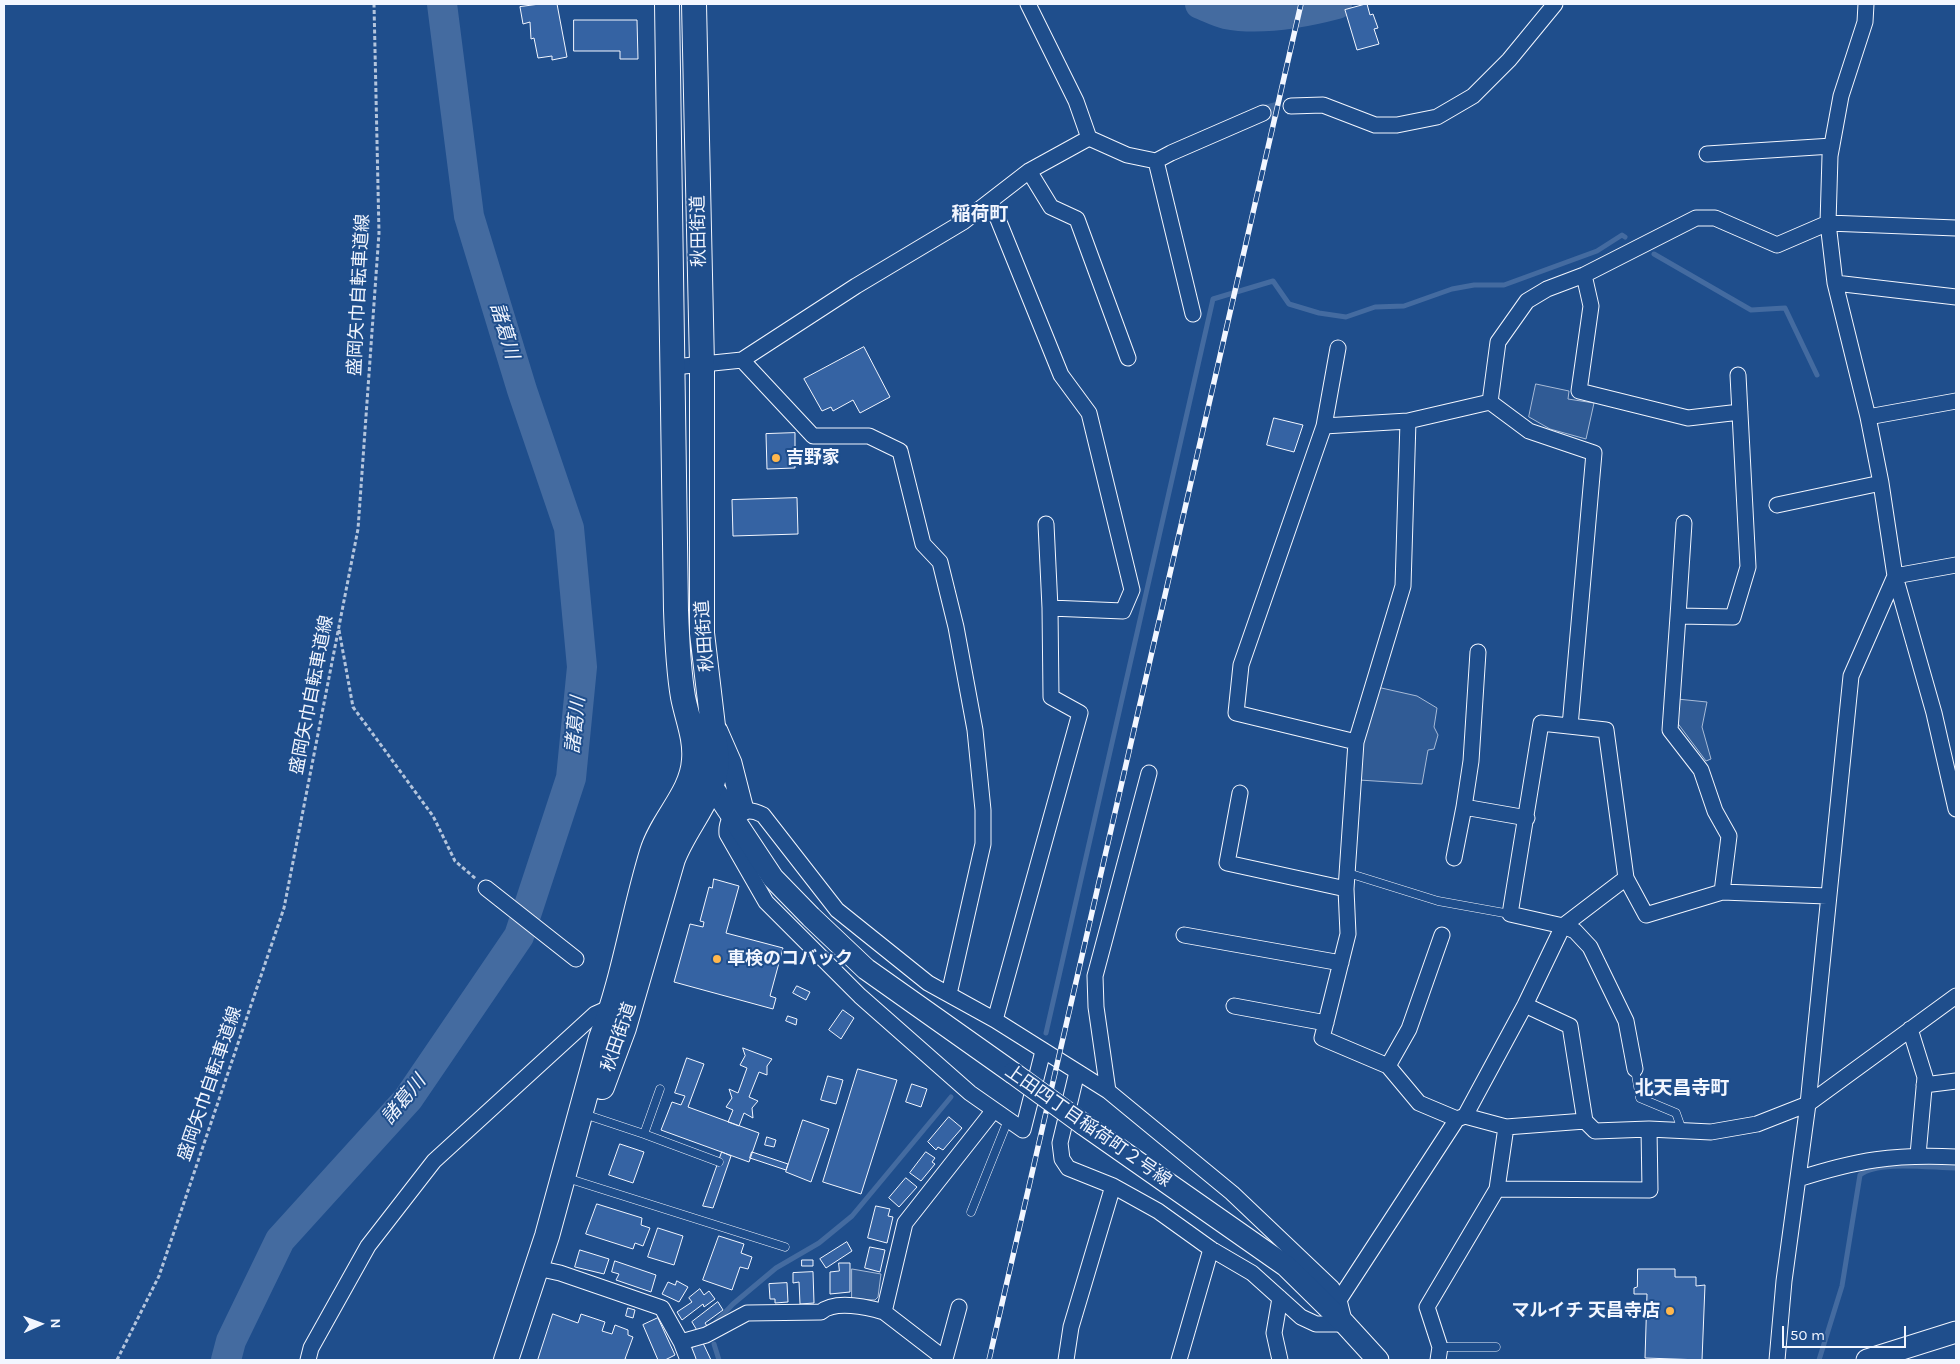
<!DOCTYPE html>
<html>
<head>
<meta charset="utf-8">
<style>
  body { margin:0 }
  #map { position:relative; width:1960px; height:1364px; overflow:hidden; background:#1f4e8c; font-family:Karla,sans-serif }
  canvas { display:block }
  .frame { position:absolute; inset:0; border:5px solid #f2f6ff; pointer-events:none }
  .north { position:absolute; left:15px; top:1299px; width:50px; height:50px; -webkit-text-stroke:4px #1f4e8c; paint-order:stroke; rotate:88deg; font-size:14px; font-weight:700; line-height:20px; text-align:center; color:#f2f6ff }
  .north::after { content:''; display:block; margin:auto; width:18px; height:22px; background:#f2f6ff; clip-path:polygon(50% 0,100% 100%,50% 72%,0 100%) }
  .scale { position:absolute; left:1782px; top:1326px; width:124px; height:22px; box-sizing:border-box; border:2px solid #f2f6ff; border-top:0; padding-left:6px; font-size:15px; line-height:18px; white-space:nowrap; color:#f2f6ff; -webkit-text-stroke:4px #1f4e8c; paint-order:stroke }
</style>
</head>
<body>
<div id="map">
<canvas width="1960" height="1364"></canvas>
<div class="frame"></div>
<div class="north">N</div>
<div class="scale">50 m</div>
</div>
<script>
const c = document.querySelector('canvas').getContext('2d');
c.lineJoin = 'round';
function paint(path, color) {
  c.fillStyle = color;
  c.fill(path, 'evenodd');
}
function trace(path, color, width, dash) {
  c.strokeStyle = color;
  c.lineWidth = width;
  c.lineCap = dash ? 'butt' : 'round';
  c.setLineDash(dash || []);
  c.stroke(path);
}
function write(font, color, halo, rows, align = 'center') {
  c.font = font + ' Karla,"Noto Sans JP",sans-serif';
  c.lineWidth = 4;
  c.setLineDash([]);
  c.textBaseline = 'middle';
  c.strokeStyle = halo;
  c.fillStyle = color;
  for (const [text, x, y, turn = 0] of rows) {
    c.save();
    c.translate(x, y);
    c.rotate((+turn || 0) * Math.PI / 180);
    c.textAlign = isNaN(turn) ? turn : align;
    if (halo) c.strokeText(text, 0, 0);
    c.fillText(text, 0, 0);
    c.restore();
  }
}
const built = new Path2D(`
  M1536,384L1569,391L1568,399L1594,403L1586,439L1550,429L1529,417Z
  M1377,687L1417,696L1437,708L1434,727L1438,735L1434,749L1428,750L1422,784L1359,780L1360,743Z
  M1677,699L1707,702L1702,727L1711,759L1706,761L1676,721Z
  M852,1269L881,1274L878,1297L875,1300L852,1299Z`);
paint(built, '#305b95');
trace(built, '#a8bbd7', 1);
trace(new Path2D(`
  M1654,254L1751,310L1785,308L1817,375
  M1046,1033L1213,299L1273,281L1289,304L1319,313L1346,317L1375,307L1404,306L1452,289L1474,285H1504L1597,251L1622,235L1625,237
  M715,1323L733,1304L776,1268L819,1243L852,1216L951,1097
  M714,1344L719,1360
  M1819,1360L1842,1286L1860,1175C1878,1160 1932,1168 1956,1168`), '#446ba0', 5);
trace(new Path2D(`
  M1200,4C1208,7 1217,12 1226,14C1261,21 1303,13 1337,4
  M226,1360L231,1341L280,1240L408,1099L519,936L571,778L582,667L569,528L522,390L469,216L442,4`), '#446ba0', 30);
const building = new Path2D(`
  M540,4H557L567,57L552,60V56L538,58L534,38L531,39L530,22L523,24L520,7Z
  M1367,4L1370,15L1373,14L1378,28L1374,29L1379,44L1357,50L1345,10Z
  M574,20H637L638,59H620V51H574Z
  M864,347L890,397L860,413L853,400L833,411L831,407L822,411L804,379Z
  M1274,418L1303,425L1294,452L1267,445Z
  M795,433V468L767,469L766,434Z
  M797,498L798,534L733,536L732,500Z
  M714,879L739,886L726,933L783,948L770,996L776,998L773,1009L674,982L690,924L703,927L704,922L700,921L709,887L712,888Z
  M797,986L810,992L806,1000L793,993Z
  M843,1010L854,1018L841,1039L829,1030Z
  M788,1016L797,1019L796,1025L786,1021Z
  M743,1048L772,1059L767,1066V1075L759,1072L749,1097L758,1101L752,1108L753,1118L744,1113L739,1126L728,1122L733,1110L726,1107L732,1098L729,1089L738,1093L747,1068L740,1065L745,1056Z
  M687,1058L704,1064L688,1107L759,1133L749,1162L661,1130L672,1102L681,1105L685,1096L675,1093Z
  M858,1069L897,1080L861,1194L823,1182Z
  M828,1076L843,1080L836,1104L821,1100Z
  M912,1084L927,1089L921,1107L906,1102Z
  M949,1117L962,1128L943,1150L938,1147L936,1150L928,1142Z
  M803,1120L829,1129L811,1182L786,1172Z
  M767,1137L776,1140L774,1147L765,1145Z
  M620,1144L644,1152L633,1183L609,1175Z
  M722,1152L731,1156L713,1208L703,1206Z
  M752,1152L788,1164L786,1170L750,1158Z
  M926,1152L935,1158L932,1162L935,1164L921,1181L910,1173Z
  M906,1178L917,1187L899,1207L889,1198Z
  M597,1204L642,1218L641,1225L650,1228L643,1246L635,1243L633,1249L586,1234Z
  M876,1206L890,1209L888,1216L893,1217L887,1243L868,1238Z
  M658,1228L683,1236L674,1265L648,1257Z
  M719,1236L744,1244L741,1253L752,1257L748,1269L740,1267L732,1290L703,1280Z
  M847,1242L852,1251L826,1268L820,1259Z
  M870,1247L885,1250L880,1272L865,1268Z
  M580,1250L609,1259L604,1274L575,1267Z
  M802,1260H813V1266H802Z
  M615,1261L656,1275L651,1292L616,1280L619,1274L612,1272Z
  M839,1263H850V1292L830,1294V1272L839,1271Z
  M1638,1269H1675V1277H1696V1286L1705,1285L1702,1360L1645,1358L1647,1294H1634V1288L1637,1287Z
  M813,1272L814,1303L800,1304L799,1282L793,1283V1273Z
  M677,1281L688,1287L679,1302L662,1294L668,1282L675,1285Z
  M787,1283L788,1302L775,1303V1299H770L769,1284Z
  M700,1289L704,1295L709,1291L715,1299L704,1307L703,1304L682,1320L677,1312L692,1302L689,1298Z
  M718,1302L723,1310L705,1323L707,1326L698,1332L692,1322Z
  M628,1308L635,1310L633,1318L626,1316Z
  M553,1314L578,1323L581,1314L605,1322L602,1331L612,1334L615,1325L628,1330V1335L633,1337L625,1359L629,1360H538Z
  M658,1318L675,1355L665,1360H658L643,1325Z
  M703,1343L711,1360H694L689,1349Z`);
paint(building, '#3563a3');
trace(building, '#f2f6ff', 1);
trace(new Path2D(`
  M1263,113L1291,106`), '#3f679d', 15, [15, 8]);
const lane = new Path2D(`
  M1348,873L1438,901L1510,914
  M1635,1069L1640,1098L1676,1113L1682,1130
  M590,1116L644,1134L660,1089
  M644,1134L719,1162
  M570,1179L785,1247
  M971,1212L1008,1120
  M1440,1347H1496`);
const street = new Path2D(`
  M1028,4L1076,101L1089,138L1127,155L1156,161L1171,153L1263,113
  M1866,4L1865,22L1841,96L1830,156L1828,223L1835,283L1868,417L1881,483L1895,576L1934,713L1956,809
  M1291,106L1323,105L1375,125H1397L1437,117L1473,96L1509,60L1555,4
  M1707,154L1832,146
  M1156,161L1193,314
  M1029,171L1051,207L1077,219L1128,358
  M991,202L1061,375L1089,413L1132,590L1123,611L1050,608L1051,697L1080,713L995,1020
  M1956,228L1828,223L1777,245L1715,218H1696L1584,275L1547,289L1527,301L1498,342L1490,402L1408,421L1324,426L1241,665L1236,713L1356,742L1346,889L1348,934L1322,1038L1388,1066L1419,1103L1457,1119L1465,1116L1506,1127L1585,1121L1595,1131L1649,1129L1711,1132L1757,1124L1808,1104L1956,996
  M1584,275L1591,306L1579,391L1688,418L1740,412
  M1835,283L1956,297
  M742,360L813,436H869L900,451L923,544L940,562L956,627L975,730L983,810V844L949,994
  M674,367L742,360L856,286L963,222L1029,171L1089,138
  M1490,402L1529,431L1594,453L1570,726
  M1868,417L1956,401
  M1324,426L1338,348
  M1777,505L1881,483
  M1684,523L1678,616L1733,617L1748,567L1738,375
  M1046,524L1050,608
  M1895,576L1956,565
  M1678,616L1670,730L1701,770L1715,811L1729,836L1722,892L1827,896
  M1478,652L1471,761L1464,807L1527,818
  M1356,742L1403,586L1408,421
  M1240,793L1227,863L1346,889
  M1454,858L1464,807
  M486,888L576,959
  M1184,935L1341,963
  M1525,1005L1570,1026L1585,1121
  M1234,1006L1326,1023
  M1910,1029L1925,1077L1918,1155
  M1043,1051L1023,1130L970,1093L860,996L766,902L727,834C725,812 746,806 763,815L837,910L928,983L995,1020L1108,1091L1232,1193L1332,1288L1339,1300L1345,1324H1316L1301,1317L1252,1273L1211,1249L1158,1211L1113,1186L1068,1168L1062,1159L1060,1143L1077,1072
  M1388,1066L1409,1029L1442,935
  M1635,1069L1626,1021L1590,947L1575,931L1563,926L1510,914L1541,723L1606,730L1626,878L1646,915L1722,892
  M1924,1085L1956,1081
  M1108,1091L1096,1007L1095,976L1149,773
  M1465,1116L1525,1005L1563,926L1626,878
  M1798,1179C1857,1160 1894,1154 1956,1157
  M1497,1189L1650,1190L1649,1129
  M537,1268L560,1273L662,1308L681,1342
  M1280,1298L1274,1333L1280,1360
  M1339,1300L1457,1119
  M959,1307L945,1359L884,1312L905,1223L994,1110
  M308,1360L311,1348L368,1246L434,1161L595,1014L613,1006
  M688,1360L681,1342L706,1335L747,1313L821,1312C835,1300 867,1307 884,1312
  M1066,1360L1071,1327L1113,1186
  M1179,1360L1211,1249
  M1438,1360L1440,1347L1427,1307L1497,1189L1506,1127
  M1777,1360L1784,1281L1808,1104L1851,676L1895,576`);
const secondary = new Path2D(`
  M717,731L731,763L743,810
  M704,774L773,878L811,917L866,969L1013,1073
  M1083,1124L1286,1266L1345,1324L1378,1360
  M1867,1360L1956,1332`);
const primary = new Path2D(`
  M602,1087L624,1028L673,859C686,825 715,797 717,760L702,633V365L694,4
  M506,1360L547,1236L601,1038C624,978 633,914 652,852C662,819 692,794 694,760C696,738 687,718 683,697C678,668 677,639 676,610L667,4`);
trace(lane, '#f2f6ff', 9);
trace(street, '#f2f6ff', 17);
trace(secondary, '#f2f6ff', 23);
trace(primary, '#f2f6ff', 26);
trace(new Path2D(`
  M339,630L353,707L433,816L455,861L476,879
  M117,1360L159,1276L284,908L358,529L379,233L374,4`), '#b3c4dc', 3, [4, 2.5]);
trace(lane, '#1f4e8c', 8);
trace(street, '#1f4e8c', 15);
trace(secondary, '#1f4e8c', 21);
trace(primary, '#1f4e8c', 24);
const rail = new Path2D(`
  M989,1360L1301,4`);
trace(rail, '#f2f6ff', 5.5);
trace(rail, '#1f4e8c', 4, [11]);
const secondaryBridge = new Path2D(`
  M1013,1073L1083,1124`);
trace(secondaryBridge, '#f2f6ff', 23, []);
trace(secondaryBridge, '#1f4e8c', 21);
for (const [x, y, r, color] of [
  [776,458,5,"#ffb74d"],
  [717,959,5,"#ffb74d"],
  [1670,1311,5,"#ffb74d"]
]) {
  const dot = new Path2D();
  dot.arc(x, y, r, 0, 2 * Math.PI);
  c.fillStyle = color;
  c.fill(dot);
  trace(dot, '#1f4e8c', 2);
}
write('18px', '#f2f6ff', '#1f4e8c', [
  ["秋田街道",699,231,-91],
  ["盛岡矢巾自転車道線",359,295,-87],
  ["秋田街道",705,636,-94],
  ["盛岡矢巾自転車道線",312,695,-79],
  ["秋田街道",619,1037,-71],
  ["盛岡矢巾自転車道線",210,1084,-71],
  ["上田四丁目稲荷町２号線",1088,1126,35]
]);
write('bold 18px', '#f2f6ff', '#1f4e8c', [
  ["吉野家",786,458],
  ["車検のコバック",727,959],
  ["マルイチ 天昌寺店",1660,1311,"right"]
], 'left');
write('bold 19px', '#f2f6ff', '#1f4e8c', [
  ["稲荷町",980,215],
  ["北天昌寺町",1682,1089]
]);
write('italic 19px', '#f2f6ff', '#1f4e8c', [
  ["諸葛川",504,331,73],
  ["諸葛川",576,725,-84],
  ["諸葛川",404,1100,-51]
]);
</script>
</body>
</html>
